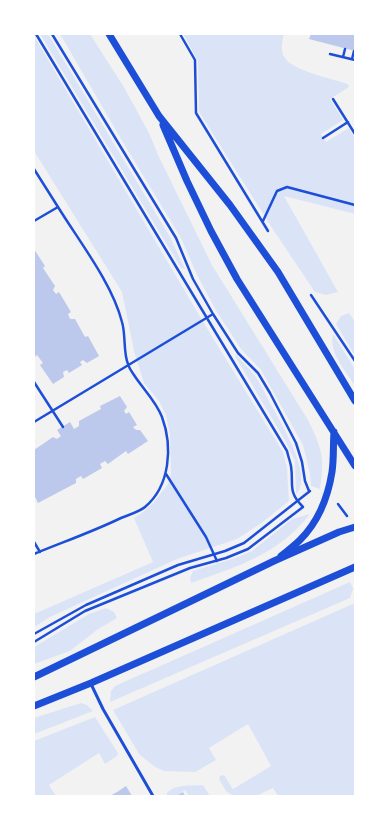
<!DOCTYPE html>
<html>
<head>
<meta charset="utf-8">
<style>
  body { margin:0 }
  #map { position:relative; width:389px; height:830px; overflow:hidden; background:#f2f2f2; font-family:"DejaVu Sans",sans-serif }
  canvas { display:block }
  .frame { position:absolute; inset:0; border:35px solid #fff; pointer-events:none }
</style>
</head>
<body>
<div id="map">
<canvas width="389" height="830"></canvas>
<div class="frame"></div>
</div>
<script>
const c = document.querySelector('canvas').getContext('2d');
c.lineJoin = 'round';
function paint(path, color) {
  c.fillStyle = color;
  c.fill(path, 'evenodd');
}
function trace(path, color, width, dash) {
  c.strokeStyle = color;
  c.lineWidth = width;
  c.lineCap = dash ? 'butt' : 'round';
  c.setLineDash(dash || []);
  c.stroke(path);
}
paint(new Path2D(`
  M40,34H48L170,237L185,269L181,268Z
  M60,34H90L125,89L149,133L159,157L212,265L308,420C322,449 325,457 320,489L311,486L310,474L303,445L261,370L241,349L217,312L197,275L181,238L121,139Z
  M183,34H284C282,42 280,51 285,58C293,71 333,79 348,84L349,87L330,99L343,120L321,134L326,142L349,128L355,139V214L284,196L338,292L326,295L315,292L274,231L199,112L198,61Z
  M34,36L205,325L283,452L287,468L289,501L260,524L237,539L177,559L50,617L34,627V614L153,562L134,518L143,512L154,502L168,484L171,473L170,435L166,415L159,401L144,383L134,351L122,292L34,151Z
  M349,313L355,322V356L336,324L341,316Z
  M333,334L355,369V386C346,371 328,352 333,334Z
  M236,355C242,362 249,368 255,376C261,384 265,394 270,403C279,419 315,478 296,494L295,461L286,442L235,356Z
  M310,514C279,554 237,567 191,583L190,578L193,571L235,558L252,551L292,519Z
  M350,582L353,589L350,598L110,702L111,691L115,686Z
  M355,603V796H278L273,788L256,796H233L226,791L219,779L220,776L224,775L233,789L271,766L248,724L209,748L216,760L195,772L164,771L155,767L139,754L113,710Z
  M106,608L114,612L117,618L97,630L70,651L34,664V647L89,614Z
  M81,703L87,705L93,711L34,734V718Z
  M95,717L118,753L117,756L105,764L99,753L49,785L56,796H34V741Z
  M203,785L210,796H189L185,790L176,796H167V793C175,784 192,786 203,785Z`), '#dbe4f7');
paint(new Path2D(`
  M311,34H355V51L309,39Z
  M34,249L45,266L43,268L55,286L53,290L56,294L59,292L71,312L68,314L70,319H75L85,337L88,336L99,356L87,363L83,360L80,362L82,365L69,373L67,370L63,372L64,377L53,384L40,365L43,363L37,355L35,357L34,356Z
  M120,396L127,407L124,411L126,414L129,412L137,425L133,427L136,430H140L148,441L128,454L126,451L108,464L105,461L100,464L102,468L83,479L81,476L76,479V483L38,503L34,495V450L53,437L57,439L61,436L57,430L70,422L74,429L79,426V421L101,409L100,406Z
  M126,786L132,796H110L117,792Z
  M183,792L185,796H176Z`), '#bdc9ec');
trace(new Path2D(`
  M36,34L287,451C288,456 290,461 291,466C294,485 287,491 303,507
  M52,34L176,238L193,279L213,314L238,353L258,373L270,393L296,443L302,462L305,481L309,491
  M180,34L195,60L196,113L268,231
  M330,54L355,60
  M343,57L345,49
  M352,59L354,51
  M333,99L355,134
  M323,138L348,122
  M34,169L58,207
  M34,221L58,207C79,241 112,283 122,322C126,335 123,352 128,364C129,368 132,372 134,375C143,389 156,401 162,417C173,447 170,486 145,507C139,512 128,515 121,518C92,532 63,542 34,554
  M263,221L277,191L287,187L355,205
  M311,295L355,361
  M34,382L63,427
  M34,422L213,314
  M166,474L206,537L217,561
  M338,504L347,516
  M34,542L40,552
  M34,634L86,605L178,565L225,551L244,543L310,491
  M34,642L85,611L190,568L226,558L248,549L303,507`), '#1d4ed8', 2.5);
trace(new Path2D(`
  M91,684L103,709L153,796`), '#1d4ed8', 3);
trace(new Path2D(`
  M109,34L159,116L230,205L278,272L355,401
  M163,125L187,181L211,231L237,279L355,466
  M281,556C287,551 294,546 300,540C318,522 328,497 332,472C334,459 333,445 334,432
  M34,677L274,561L339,532L355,527
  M34,706L91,683L355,567`), '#1d4ed8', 7);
</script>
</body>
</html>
